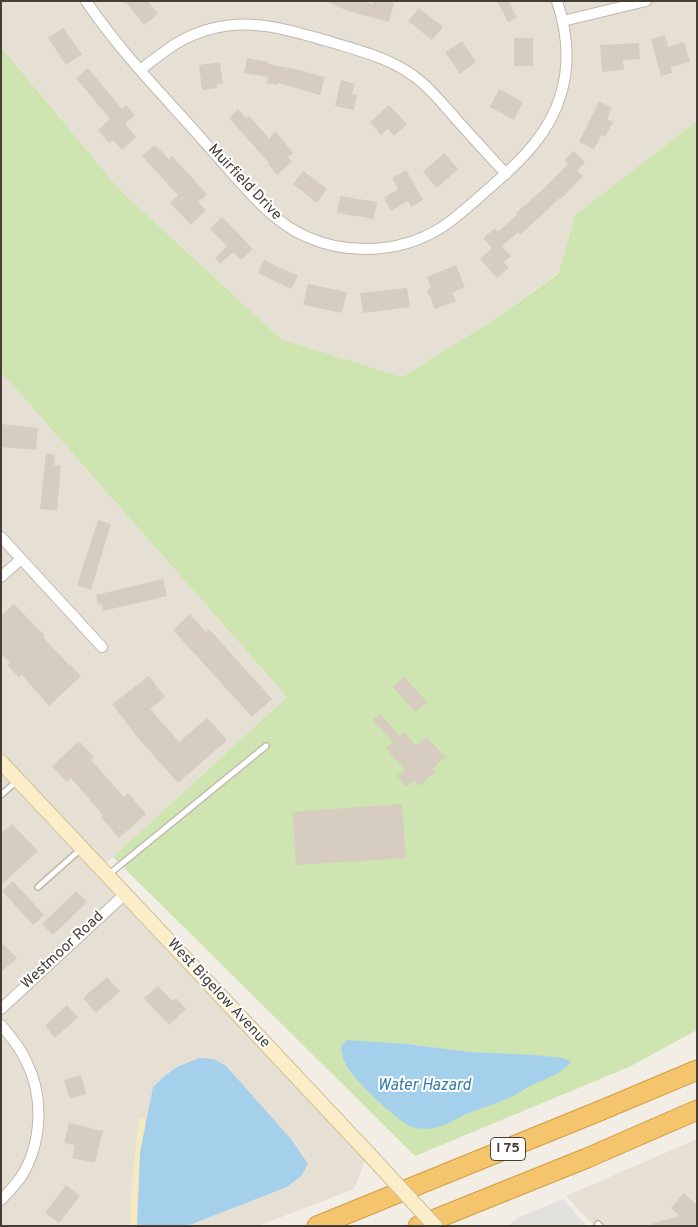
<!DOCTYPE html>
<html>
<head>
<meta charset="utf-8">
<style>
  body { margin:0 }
  #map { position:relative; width:698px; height:1227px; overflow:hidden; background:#f2eee6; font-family:Overpass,sans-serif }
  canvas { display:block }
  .frame { position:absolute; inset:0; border:2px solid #443e36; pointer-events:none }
</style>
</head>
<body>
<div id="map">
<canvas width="698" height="1227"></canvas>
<div class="frame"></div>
</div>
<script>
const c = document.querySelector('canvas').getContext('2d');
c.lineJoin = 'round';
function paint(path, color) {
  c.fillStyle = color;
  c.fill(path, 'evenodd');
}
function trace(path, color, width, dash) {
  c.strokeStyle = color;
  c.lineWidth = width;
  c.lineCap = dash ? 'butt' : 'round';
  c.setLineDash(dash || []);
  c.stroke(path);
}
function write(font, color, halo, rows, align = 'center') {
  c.font = font + ' Overpass,sans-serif';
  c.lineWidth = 4;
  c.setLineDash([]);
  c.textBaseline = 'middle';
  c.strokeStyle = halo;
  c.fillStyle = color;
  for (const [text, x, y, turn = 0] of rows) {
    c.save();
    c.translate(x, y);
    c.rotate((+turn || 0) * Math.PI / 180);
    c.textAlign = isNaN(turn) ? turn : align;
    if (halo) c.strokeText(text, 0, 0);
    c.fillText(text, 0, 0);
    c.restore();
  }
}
paint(new Path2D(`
  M1,1H697V121L575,215L558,273L492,321L402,377L281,339L120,190L1,47Z
  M1,372L287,697L113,857L101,867L368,1153L354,1189L258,1226H1Z
  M697,1139V1226H594L566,1196Z`), '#e6e0d4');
paint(new Path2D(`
  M1,47L120,190L281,339L402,377L492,321L558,274L575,215L697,121V1030L629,1067L415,1156L113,857L287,697L1,372Z`), '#cee4b1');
paint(new Path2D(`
  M139,1118L146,1119L140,1153V1226H130C130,1190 135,1154 139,1118Z`), '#f5e9c3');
paint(new Path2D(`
  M563,1199L587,1226H508L517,1218Z`), '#e3e1de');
paint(new Path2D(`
  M346,1040L406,1044L469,1052L534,1055L564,1058L571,1062C561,1074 546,1079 532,1085C525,1088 520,1093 513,1096C498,1103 481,1108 466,1114C454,1120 442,1128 427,1129C423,1129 416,1128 412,1127C397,1121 354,1080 346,1065C343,1059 342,1054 341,1047Z
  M199,1058L214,1059L226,1066L291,1139L308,1164L301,1176L287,1187L187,1226H137L140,1153L153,1087L166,1075L177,1067Z`), '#a5d0ec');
paint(new Path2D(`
  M125,1H148L158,14L144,25Z
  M326,1H363L373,4V1H389L394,3L389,22L348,11Z
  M497,1H508L517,18L508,22Z
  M419,8L443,27L432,40L408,21Z
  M63,28L82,54L66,65L48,38Z
  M665,35L668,47L684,42L690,62L671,67L672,73L661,76L651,39Z
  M514,38H533V66H514Z
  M462,41L476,62L460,74L445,52Z
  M639,43L640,59L623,60L624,70L602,72L600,45Z
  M247,58L268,62V64L295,69L325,77L320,95L278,83L277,85L267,83L268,77L244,73Z
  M220,62L223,84H217L218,88L202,90L199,65Z
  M88,68L122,109L126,105L135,115L125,124L136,137L122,150L113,140L109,143L98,130L110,119L76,78Z
  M341,80L355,84L352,94L357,95L354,110L335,106Z
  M499,89L523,102L514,120L490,107Z
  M599,101L612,108L607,119L613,122L605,137L601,135L594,149L579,142Z
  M389,105L407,124L394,136L388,129L381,135L370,122Z
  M238,109L246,118L249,116L269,138L276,132L293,153L288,157L292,162L277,175L268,164L269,163L229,118Z
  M155,145L169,159L172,156L207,194L198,202L206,210L191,225L170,203L178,195L142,156Z
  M574,151L585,162L577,171L583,176L561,199L560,198L520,235L518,232L502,246L511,256L504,262L509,268L497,278L480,259L492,248L483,238L495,228L498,232L517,215L516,213L540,192L568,164L564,160Z
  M444,153L458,169L437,188L423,172Z
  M406,170L423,200L411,207L408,201L391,211L384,198L398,189L392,178Z
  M303,171L327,189L317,203L293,184Z
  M340,196L377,202L374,219L337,213Z
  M222,217L253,249L241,260L233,252L220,264L215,259L227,246L210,229Z
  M264,260L298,276L291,289L258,273Z
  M456,265L465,287L452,293L456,301L435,309L427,290L431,288L427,277Z
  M308,284L347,292L342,313L303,305Z
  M407,288L410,307L363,313L360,293Z
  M1,424L38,428L36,450L1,447Z
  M46,453L55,455L54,465L61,466L57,511L40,509Z
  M98,520L111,524L91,590L77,585Z
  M163,579L167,596L103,611L102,604L98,605L96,595Z
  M14,604L45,636L43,637L69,665L70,664L81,676L49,706L22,675L19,677L7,665L10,663L1,653V616Z
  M190,614L206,632L209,629L272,699L252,717L173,630Z
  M149,676L165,697L150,709L179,742L207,718L227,740L178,783L138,738L112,704Z
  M404,677L427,702L415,712L393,687Z
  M380,714L400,736L404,732L416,746L427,737L445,757L432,769L435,772L419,786L414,780L406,787L397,776L405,770L386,748L393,742L373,720Z
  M79,741L94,757L91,760L124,797L128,793L146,814L119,838L101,817L103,815L71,778L67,782L52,766Z
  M402,804L406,858L296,865L293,812Z
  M12,824L38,851L1,885V833Z
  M13,881L44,915L33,925L2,891Z
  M76,891L87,902L53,935L42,924Z
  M1,942L17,958L1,972Z
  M107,977L120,991L96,1013L83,998Z
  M158,986L172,1001L176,998L186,1009L169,1025L144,998Z
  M67,1005L78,1017L55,1038L45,1026Z
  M81,1075L86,1094L70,1099L64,1080Z
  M69,1123L103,1131L95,1163L72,1158L75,1145L64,1143Z
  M66,1185L80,1196L59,1223L45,1213Z
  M684,1193L697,1205V1226H653V1223L680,1216L671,1208Z`), '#d6ccbf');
const lane = new Path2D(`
  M1,795L18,780
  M108,875L266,746
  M38,887L82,848
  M598,1224L600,1226`);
const street = new Path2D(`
  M86,1C117,47 156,88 193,129C208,146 223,163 238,180C259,203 279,225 307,237C353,257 408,252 448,223C464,211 479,197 494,184C523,159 550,132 561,94C570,64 567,31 557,1
  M563,21L646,1
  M140,70C152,61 164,51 177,43C231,12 276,26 331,42C360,51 390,58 415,77C428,86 439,100 450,112C468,133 487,153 506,174
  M1,537L102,647
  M1,577L21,559
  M1,1009L125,894
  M1,1025C11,1037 21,1049 27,1063C44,1097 42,1144 21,1177C15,1185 8,1193 1,1200`);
const secondary = new Path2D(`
  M1,762L368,1153`);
const highway = new Path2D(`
  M317,1226L602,1110L697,1070
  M418,1226L587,1158L697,1110`);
trace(lane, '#c0b8ac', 8);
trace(street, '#c0b8ac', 12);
trace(secondary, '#cfc098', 16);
trace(highway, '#d49a3e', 21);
trace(lane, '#fff', 5);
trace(street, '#fff', 10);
trace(secondary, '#fbedc7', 14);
trace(highway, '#f5c56e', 19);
const secondaryBridge = new Path2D(`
  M368,1153L435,1226`);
trace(secondaryBridge, '#cfc098', 16, []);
trace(secondaryBridge, '#fbedc7', 14);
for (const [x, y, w] of [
  [508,1149,35]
]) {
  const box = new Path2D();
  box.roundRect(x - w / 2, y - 11.5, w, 23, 4);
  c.fillStyle = '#fff';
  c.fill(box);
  trace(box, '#443e36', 1);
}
write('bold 14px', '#443e36', null, [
  ["I 75",508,1149]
]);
write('15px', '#443e36', '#fff', [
  ["Muirfield Drive",244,183,46],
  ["Westmoor Road",63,951,-43],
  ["West Bigelow Avenue",218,994,47]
]);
write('italic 16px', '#357baa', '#fff', [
  ["Water Hazard",424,1087]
]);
</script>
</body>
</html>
